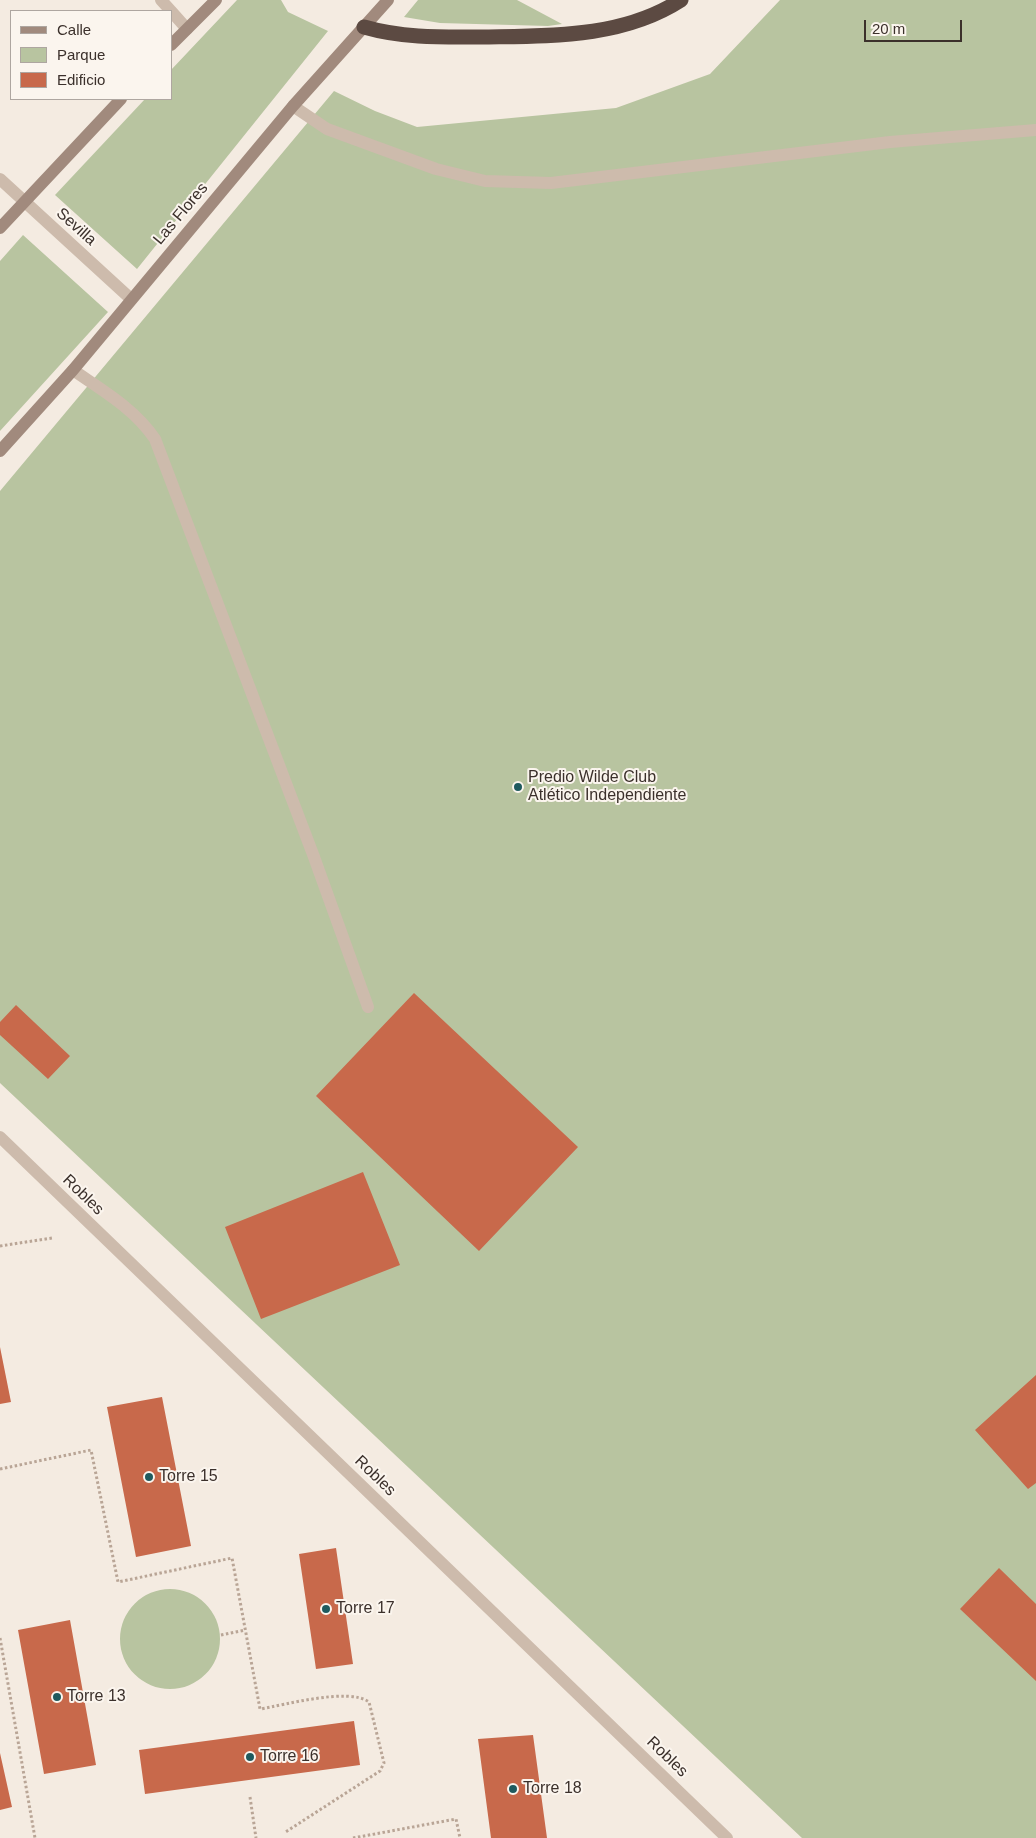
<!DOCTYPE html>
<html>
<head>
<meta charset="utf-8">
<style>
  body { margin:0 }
  #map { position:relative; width:1036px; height:1838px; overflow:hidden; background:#f4ebe1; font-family:Arial,sans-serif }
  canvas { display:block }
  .legend { position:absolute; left:10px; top:10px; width:162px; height:90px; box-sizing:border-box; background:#fbf5ee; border:1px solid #aea6a0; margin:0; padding:6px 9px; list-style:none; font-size:15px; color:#3b302b }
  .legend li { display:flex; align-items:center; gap:10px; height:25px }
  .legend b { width:25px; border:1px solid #aea6a0 }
  .scale { position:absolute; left:864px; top:20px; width:98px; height:22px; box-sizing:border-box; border:2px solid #3b302b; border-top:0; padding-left:6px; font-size:15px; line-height:18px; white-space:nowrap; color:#3b302b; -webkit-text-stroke:4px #fbf5ee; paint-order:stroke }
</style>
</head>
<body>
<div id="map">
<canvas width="1036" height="1838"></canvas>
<ul class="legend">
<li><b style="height:6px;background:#a18a7d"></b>Calle</li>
<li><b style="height:14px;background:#b8c4a0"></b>Parque</li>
<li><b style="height:14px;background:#c8694b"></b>Edificio</li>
</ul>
<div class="scale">20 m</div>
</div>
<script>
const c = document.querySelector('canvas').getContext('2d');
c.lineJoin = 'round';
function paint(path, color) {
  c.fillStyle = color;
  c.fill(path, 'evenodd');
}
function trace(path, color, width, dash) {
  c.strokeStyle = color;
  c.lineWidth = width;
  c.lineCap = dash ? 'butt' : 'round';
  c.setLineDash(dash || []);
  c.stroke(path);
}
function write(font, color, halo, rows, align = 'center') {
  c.font = font + ' Arial,sans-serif';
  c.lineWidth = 4;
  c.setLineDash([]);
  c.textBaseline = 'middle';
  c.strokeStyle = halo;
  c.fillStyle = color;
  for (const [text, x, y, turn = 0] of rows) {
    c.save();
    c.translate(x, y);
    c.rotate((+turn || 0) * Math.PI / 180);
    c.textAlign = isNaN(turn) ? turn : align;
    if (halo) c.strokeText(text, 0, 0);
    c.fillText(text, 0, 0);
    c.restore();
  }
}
paint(new Path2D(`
  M237,0H281L288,12L328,31L137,269L55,195L145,99H171V70Z
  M418,0H517L562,24L548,26L440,23L404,17Z
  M780,0H1036V1838H802L0,1083V491L334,91L375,111L417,127L616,108L710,74Z
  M23,235L108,312L0,431V261Z
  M120 1639a50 50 0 1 1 100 0a50 50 0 1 1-100 0Z`), '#b8c4a0');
paint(new Path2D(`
  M414,993L578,1147L479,1251L316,1096Z
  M16,1005L70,1056L48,1079L0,1035V1022Z
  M363,1172L400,1265L261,1319L225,1227Z
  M0,1347L11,1402L0,1404Z
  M1036,1375V1483L1028,1489L975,1430Z
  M162,1397L191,1546L136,1557L107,1407Z
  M336,1548L353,1664L316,1669L299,1554Z
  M999,1568L1036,1604V1681L960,1609Z
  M70,1620L96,1765L44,1774L18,1630Z
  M354,1721L360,1765L145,1794L139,1750Z
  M533,1735L547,1838H491L478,1739Z
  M0,1753L12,1807L0,1810Z`), '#c8694b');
trace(new Path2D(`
  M0,1246L52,1238
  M0,1469L91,1450L118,1582L232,1558L260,1709C285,1705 349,1687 369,1702L384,1763L380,1771L284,1833
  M221,1635L245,1630
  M0,1638L35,1838
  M250,1797L256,1838
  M353,1838L456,1819L460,1838`), '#b9a596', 3, [2.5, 2.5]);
trace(new Path2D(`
  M293,106L327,129L436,169L485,181L551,183L890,142L1036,130
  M73,370C102,390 135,409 155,439L314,857L368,1007`), '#cdbbac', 12);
trace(new Path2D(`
  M161,0L171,11
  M171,11L187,29
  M0,179L131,299
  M0,1137L727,1838`), '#cdbbac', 12);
trace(new Path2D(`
  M171,45L216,0
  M0,228L121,99
  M0,451L73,370L293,106L388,0`), '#a18a7d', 12);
trace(new Path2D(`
  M364,27C406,39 446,37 489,37C554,36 624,37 681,0`), '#5c4a42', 15);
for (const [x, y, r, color] of [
  [518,787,5,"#1f5a5e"],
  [149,1477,5,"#1f5a5e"],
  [326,1609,5,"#1f5a5e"],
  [57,1697,5,"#1f5a5e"],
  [250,1757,5,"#1f5a5e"],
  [513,1789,5,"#1f5a5e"]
]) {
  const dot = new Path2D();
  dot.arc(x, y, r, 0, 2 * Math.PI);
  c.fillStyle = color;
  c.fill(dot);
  trace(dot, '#fbf5ee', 2);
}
write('16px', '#3b302b', '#fbf5ee', [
  ["Las Flores",181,214,-50],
  ["Sevilla",76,227,42],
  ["Robles",83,1195,44],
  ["Robles",375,1476,44],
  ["Robles",667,1757,44]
]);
write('16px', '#3b302b', '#fbf5ee', [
  ["Predio Wilde Club",528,778],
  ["Atlético Independiente",528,796],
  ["Torre 15",159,1477],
  ["Torre 17",336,1609],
  ["Torre 13",67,1697],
  ["Torre 16",260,1757],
  ["Torre 18",523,1789]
], 'left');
</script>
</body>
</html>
